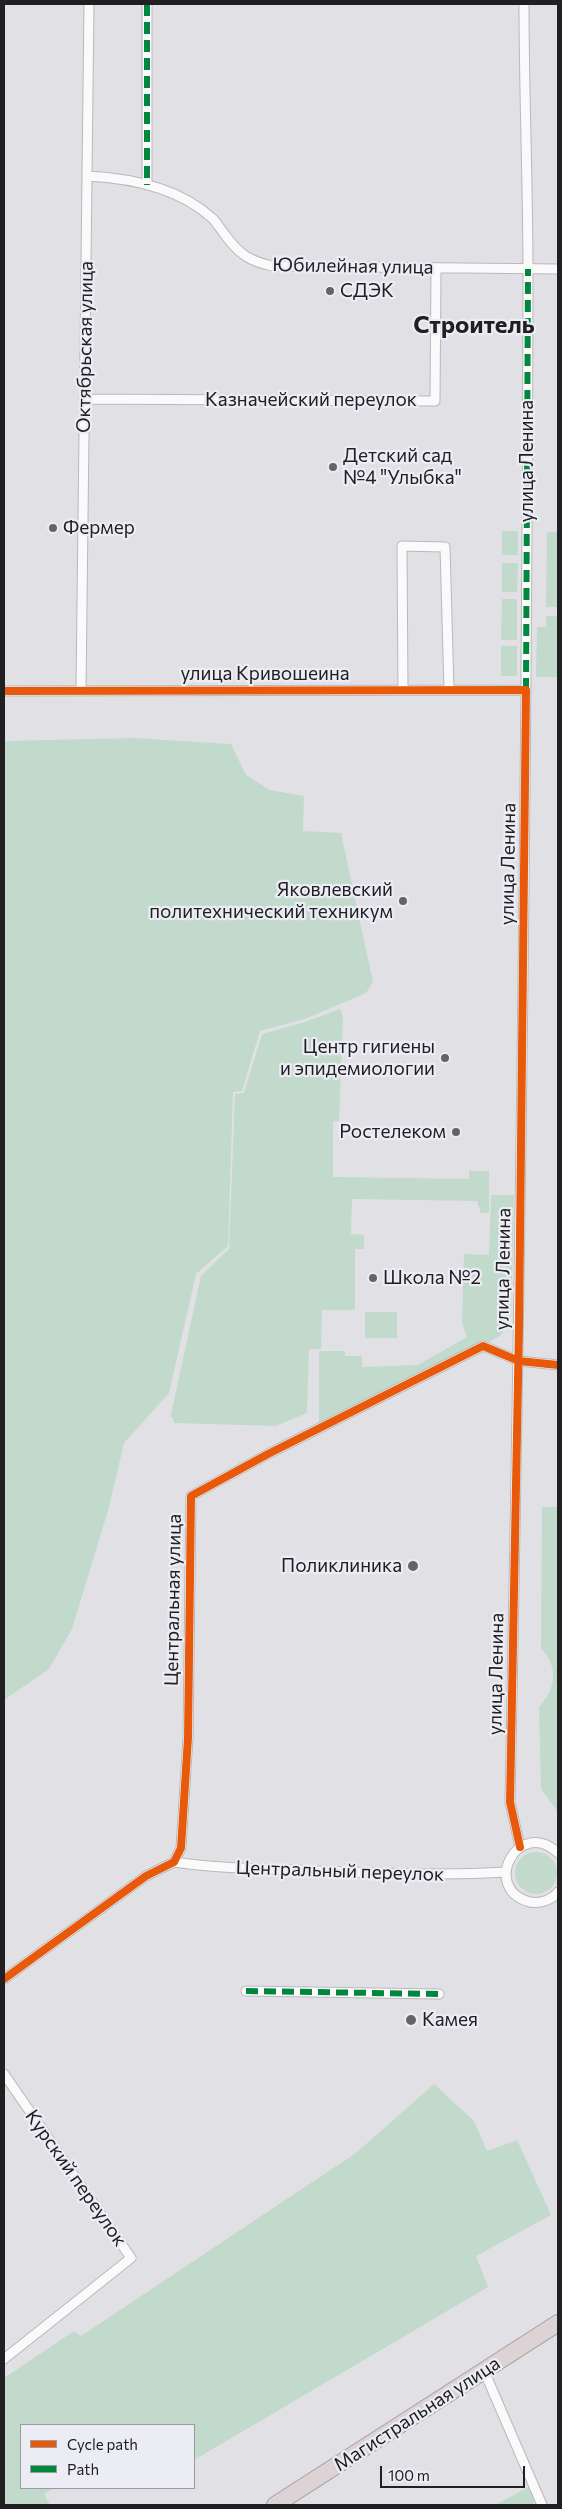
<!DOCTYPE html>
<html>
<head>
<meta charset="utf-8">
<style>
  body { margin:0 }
  #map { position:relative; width:562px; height:2509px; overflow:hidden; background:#e1e1e5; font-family:Commissioner,sans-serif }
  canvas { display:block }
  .frame { position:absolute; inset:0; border:5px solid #202022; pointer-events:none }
  .legend { position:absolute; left:20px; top:2424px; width:175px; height:65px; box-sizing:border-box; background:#ecedf4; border:1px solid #9a9ba0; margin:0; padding:6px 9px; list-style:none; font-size:15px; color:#202022 }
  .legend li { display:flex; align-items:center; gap:10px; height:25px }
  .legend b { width:25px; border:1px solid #9a9ba0 }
  .scale { position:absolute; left:380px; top:2466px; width:145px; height:22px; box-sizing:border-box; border:2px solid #202022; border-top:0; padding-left:6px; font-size:15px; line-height:18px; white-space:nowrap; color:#202022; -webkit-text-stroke:4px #ecedf4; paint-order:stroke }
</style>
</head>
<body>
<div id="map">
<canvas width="562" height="2509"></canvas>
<div class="frame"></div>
<ul class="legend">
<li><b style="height:6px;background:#e8590c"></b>Cycle path</li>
<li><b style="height:6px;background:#00873e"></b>Path</li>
</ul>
<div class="scale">100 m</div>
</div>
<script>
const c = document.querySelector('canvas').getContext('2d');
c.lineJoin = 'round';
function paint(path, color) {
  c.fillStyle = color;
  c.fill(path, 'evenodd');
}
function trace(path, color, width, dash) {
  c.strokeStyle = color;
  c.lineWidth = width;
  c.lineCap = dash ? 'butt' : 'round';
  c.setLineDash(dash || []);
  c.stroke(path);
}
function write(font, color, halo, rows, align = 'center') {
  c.font = font + ' Commissioner,sans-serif';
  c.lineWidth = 4.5;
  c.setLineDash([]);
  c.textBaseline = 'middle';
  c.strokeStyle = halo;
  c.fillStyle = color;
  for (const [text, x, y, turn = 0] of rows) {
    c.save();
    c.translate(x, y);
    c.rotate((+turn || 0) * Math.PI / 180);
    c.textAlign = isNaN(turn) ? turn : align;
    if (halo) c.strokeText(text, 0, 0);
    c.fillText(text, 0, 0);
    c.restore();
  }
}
paint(new Path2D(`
  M502,531H518V555H502Z
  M547,532H558V607H546Z
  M502,563H518L517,592H502Z
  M502,599H517V640H501Z
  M546,616H558V677H536L537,627H546Z
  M501,646H517V676H501Z
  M135,738L231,744L246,775L270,790L304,796L303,831L341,833L373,982L366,993L305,1019L260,1031L242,1091L233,1092L228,1246L196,1274L169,1393L124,1443L109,1507L72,1629L49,1669L4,1700V741Z
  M340,1009L343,1017L339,1121L333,1122V1177L469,1179V1171H489V1213H481L477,1201L352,1199L351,1234L364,1235V1249H355V1310H322L321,1349H309L307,1413L276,1426L174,1423L171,1414L201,1276L229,1249L235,1094L244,1093L262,1034L305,1022Z
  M491,1195H514L511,1319L501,1335L491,1341L319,1428V1351H345V1356H362V1367L418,1365L467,1337L462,1323L464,1254L489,1255Z
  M365,1312H397V1338H365Z
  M542,1507H558V1812L541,1789L539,1707C556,1688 559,1668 541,1648Z
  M515 1873a21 21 0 1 1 42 0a21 21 0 1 1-42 0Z
  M434,2084L474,2121L487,2151L517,2140L551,2215L476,2256L488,2287L194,2460V2425H21V2488H54L44,2494L50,2505H4V2378L74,2331L81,2336L356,2153Z
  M532,2485L534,2505H495Z`), '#c1dacc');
const street = new Path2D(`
  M147,4V185
  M87,176C129,178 179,188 212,218C217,223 221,230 226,236C240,255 250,261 272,266L558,269
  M84,399L435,401L436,268
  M403,690L402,546L445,547L449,690
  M4,691L526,690
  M81,691L89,4
  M520,1847L510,1802C520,1293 527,784 528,275C528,184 524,94 524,4
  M558,1853C518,1816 480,1889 530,1902C540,1904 552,1900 558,1892
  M174,1862C222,1869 271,1869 319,1871C381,1873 444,1876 506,1872
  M4,1979L146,1876L174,1862L181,1848L188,1738L191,1496L268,1454L483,1346L519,1361L558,1365
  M246,1991L439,1994
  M4,2074L131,2258L4,2359
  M488,2380L542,2505`);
const highway = new Path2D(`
  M275,2505L558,2323`);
trace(street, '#b9b9bc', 11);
trace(highway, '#a89d9f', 18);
trace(street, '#fafafb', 9);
trace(highway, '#ded3d4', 16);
trace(new Path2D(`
  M147,4V185
  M526,690L528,269
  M246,1991L439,1994`), '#00873e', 6, [12, 6]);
trace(new Path2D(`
  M4,691L526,690L519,1327L510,1802L520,1847
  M4,1979L146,1876L174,1862L181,1848L188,1738L191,1496L268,1454L483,1346L519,1361L558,1365`), '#e8590c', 8);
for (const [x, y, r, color] of [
  [330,291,5,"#646466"],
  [333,467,5,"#646466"],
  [53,528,5,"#646466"],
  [403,901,5,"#646466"],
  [445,1058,5,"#646466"],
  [456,1132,5,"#646466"],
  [373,1278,5,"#646466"],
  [413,1566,6,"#646466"],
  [411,2020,6,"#646466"]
]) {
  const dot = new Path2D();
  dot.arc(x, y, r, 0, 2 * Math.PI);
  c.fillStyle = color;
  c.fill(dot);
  trace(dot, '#ecedf4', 2);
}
write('19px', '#202022', '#ecedf4', [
  ["Юбилейная улица",353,266,1],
  ["Октябрьская улица",85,347,-89],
  ["Казначейский переулок",311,400],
  ["улица Ленина",527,461,-90],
  ["улица Кривошеина",265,674],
  ["улица Ленина",508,864,-89],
  ["улица Ленина",503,1269,-89],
  ["Центральная улица",173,1600,-89],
  ["улица Ленина",496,1674,-89],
  ["Центральный переулок",340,1871,2],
  ["Курский переулок",76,2178,55],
  ["Магистральная улица",417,2414,-33]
]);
write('19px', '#202022', '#ecedf4', [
  ["СДЭК",340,291],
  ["Детский сад",343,456],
  ["№4 \"Улыбка\"",343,478],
  ["Фермер",63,528],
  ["Яковлевский",393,890,"right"],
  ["политехнический техникум",393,912,"right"],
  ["Центр гигиены",435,1047,"right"],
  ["и эпидемиологии",435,1069,"right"],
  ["Ростелеком",446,1132,"right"],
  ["Школа №2",383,1278],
  ["Поликлиника",402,1566,"right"],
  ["Камея",422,2020]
], 'left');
write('bold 24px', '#202022', '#ecedf4', [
  ["Строитель",474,325]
]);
</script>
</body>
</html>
